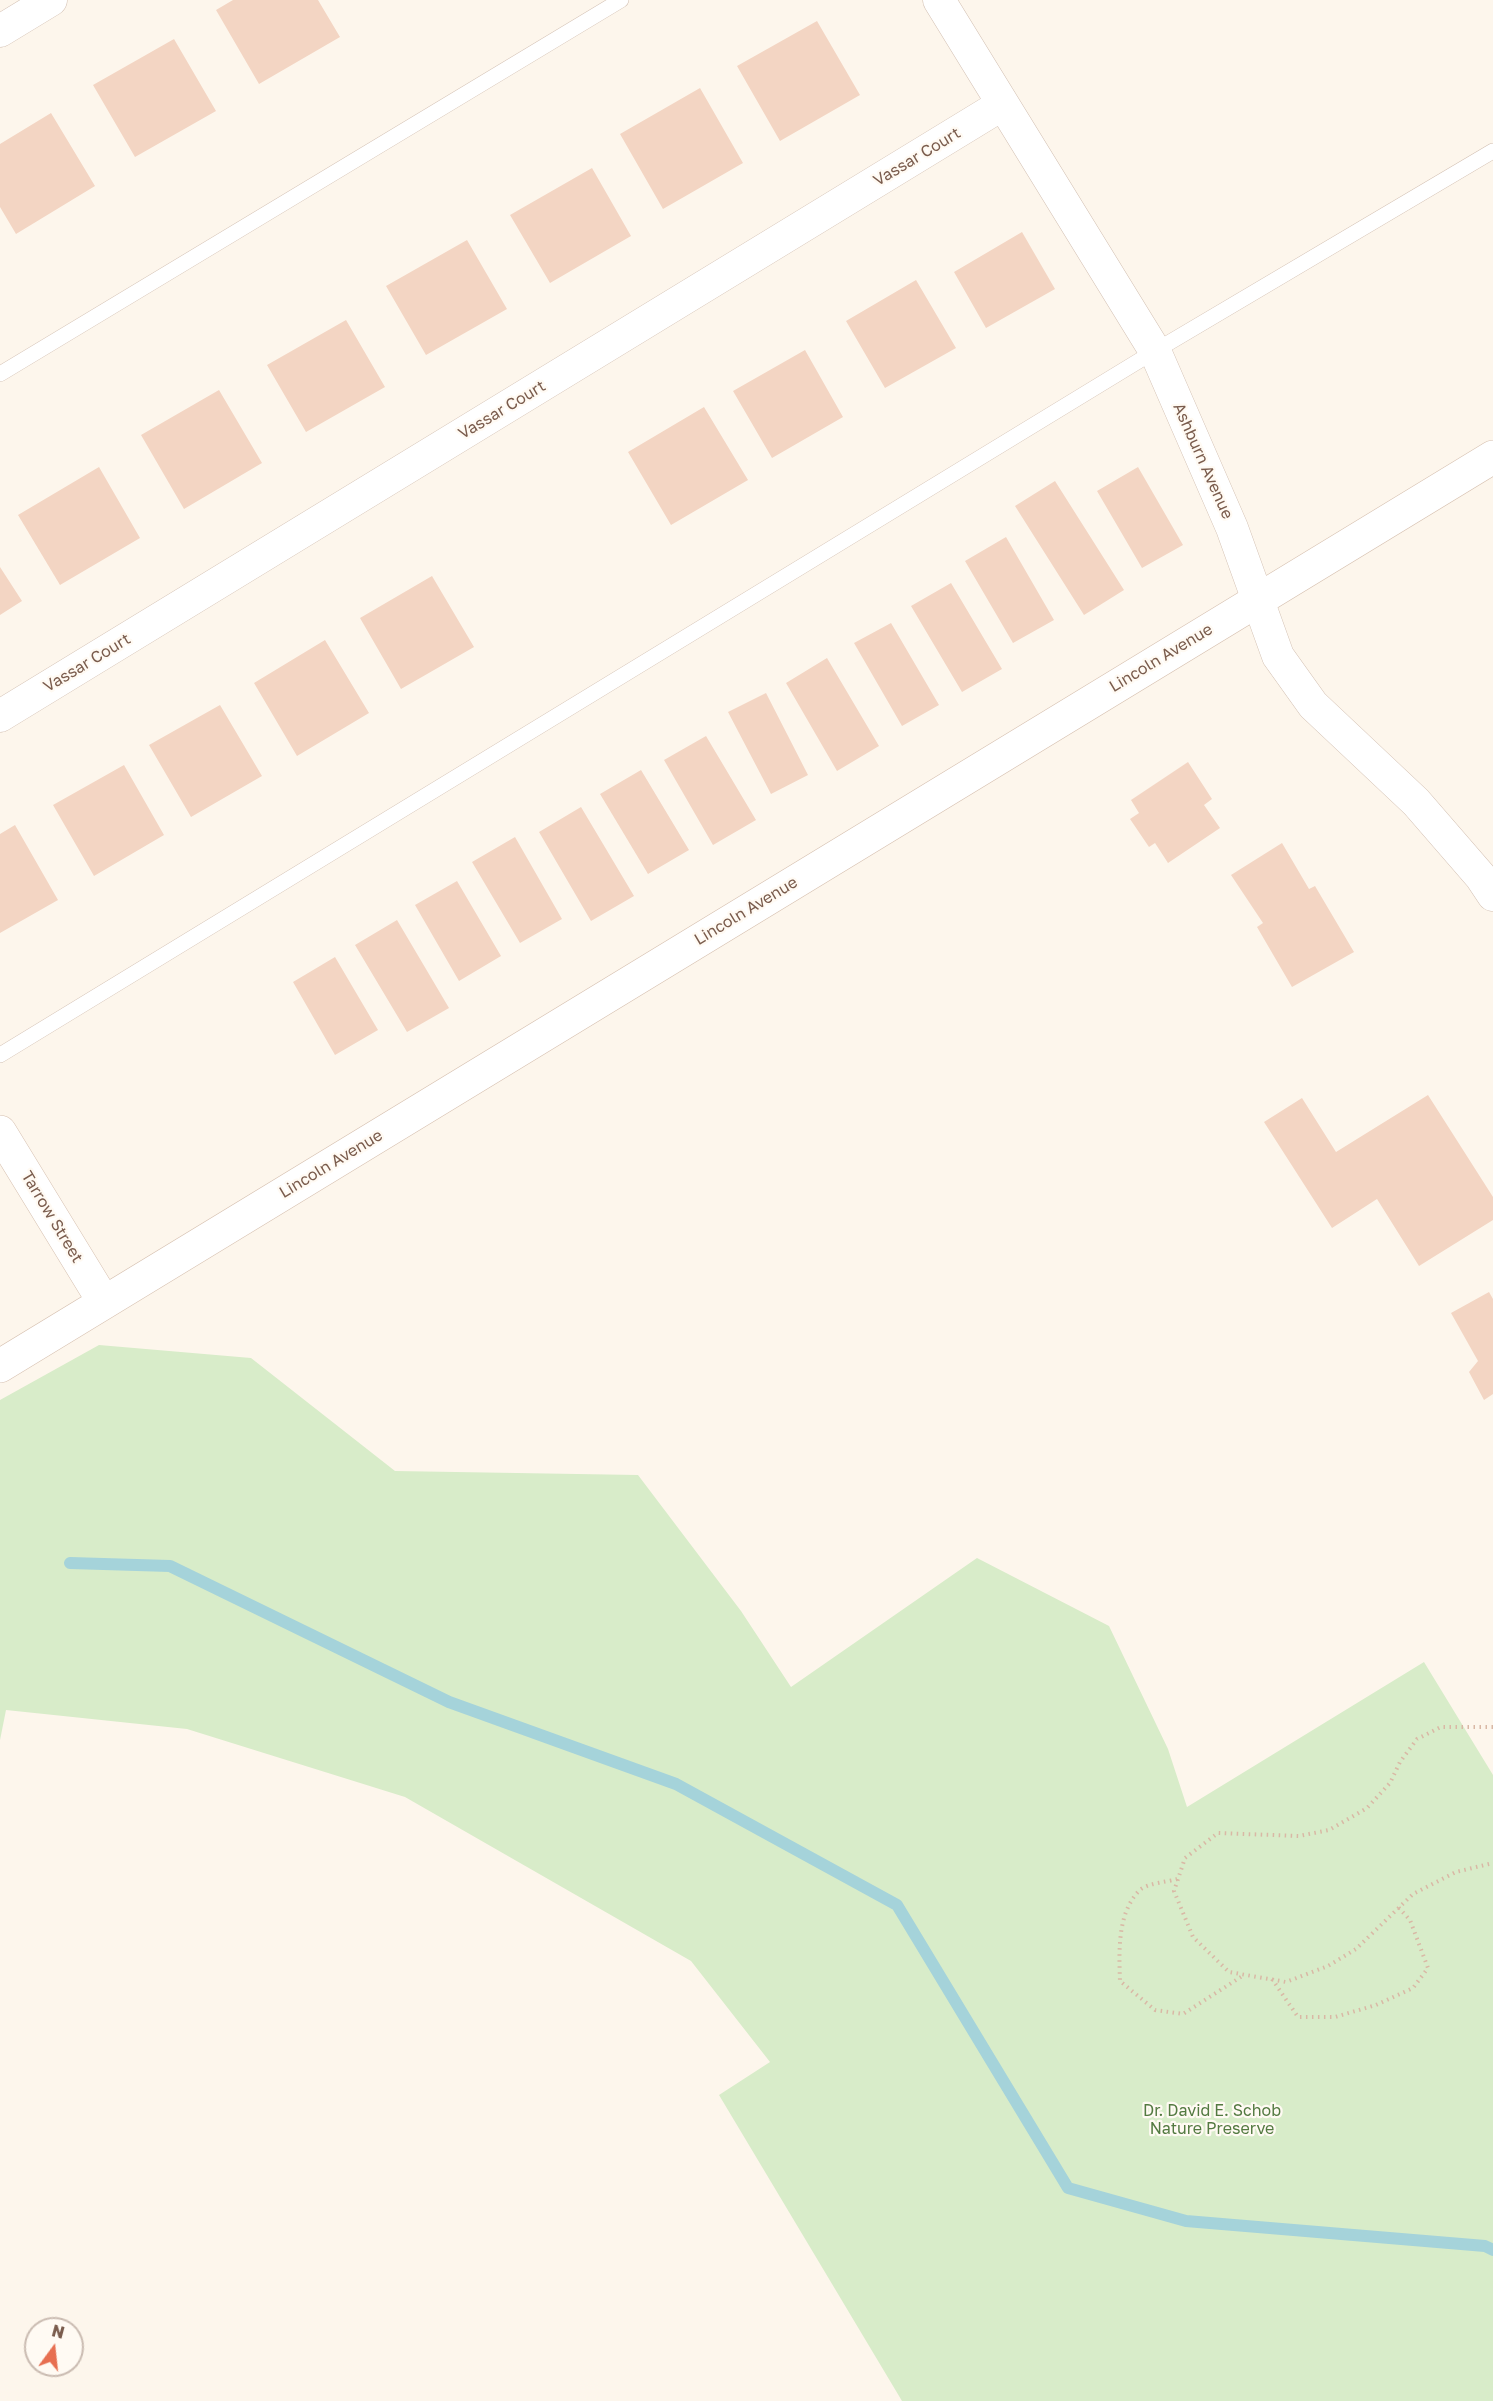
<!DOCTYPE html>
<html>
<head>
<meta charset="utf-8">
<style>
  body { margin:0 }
  #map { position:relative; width:1493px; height:2401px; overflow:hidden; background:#fdf6ec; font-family:"Golos Text",sans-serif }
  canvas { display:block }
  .north { position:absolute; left:24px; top:2317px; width:60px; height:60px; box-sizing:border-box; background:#fffaf3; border:2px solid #cabbb1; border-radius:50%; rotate:15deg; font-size:16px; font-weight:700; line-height:24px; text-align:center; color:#7a5c4d }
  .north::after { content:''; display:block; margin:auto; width:21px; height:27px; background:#e76f51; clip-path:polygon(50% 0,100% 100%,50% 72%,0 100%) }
</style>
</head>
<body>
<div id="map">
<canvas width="1493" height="2401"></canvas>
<div class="north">N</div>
</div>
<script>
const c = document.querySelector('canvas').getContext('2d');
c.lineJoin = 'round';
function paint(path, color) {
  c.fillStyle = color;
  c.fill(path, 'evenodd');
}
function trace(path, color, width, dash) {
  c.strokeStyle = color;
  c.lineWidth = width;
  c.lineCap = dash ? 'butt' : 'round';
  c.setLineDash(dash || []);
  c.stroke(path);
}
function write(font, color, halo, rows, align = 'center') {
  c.font = font + ' "Golos Text",sans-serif';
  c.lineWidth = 4.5;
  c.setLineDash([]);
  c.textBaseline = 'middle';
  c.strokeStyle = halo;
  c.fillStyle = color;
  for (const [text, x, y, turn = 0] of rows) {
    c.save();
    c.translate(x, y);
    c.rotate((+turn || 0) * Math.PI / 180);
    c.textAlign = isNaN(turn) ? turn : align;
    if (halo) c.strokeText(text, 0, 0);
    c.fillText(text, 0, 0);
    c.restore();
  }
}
paint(new Path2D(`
  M99,1345L251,1358L395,1471L638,1475L741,1611L791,1687L977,1558L1109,1626L1168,1749L1187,1807L1424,1662L1493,1775V2401H902L719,2095L770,2062L691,1961L405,1797L187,1729L6,1710L0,1740V1400Z`), '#d8ecc9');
trace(new Path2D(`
  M70,1563L170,1566L449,1702L676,1784L897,1905L1068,2188L1186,2221L1485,2246L1493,2250`), '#a5d3da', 12);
paint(new Path2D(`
  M233,0H318L340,37L259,84L216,10Z
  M817,21L860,95L780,141L737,66Z
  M174,39L216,111L135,157L93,85Z
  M700,88L743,163L663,209L620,134Z
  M51,113L95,186L16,234L0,207V144Z
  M592,168L631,236L550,283L510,215Z
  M1022,232L1055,289L986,328L954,272Z
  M467,240L507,309L426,355L386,286Z
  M916,280L956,348L885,388L846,321Z
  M346,320L385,387L306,432L267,365Z
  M805,350L843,417L772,458L733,391Z
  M219,390L262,463L184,509L141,435Z
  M704,407L748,480L671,525L628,452Z
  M99,467L140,538L60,585L18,515Z
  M1138,467L1183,545L1142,568L1097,491Z
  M1055,481L1124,590L1084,615L1015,506Z
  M1006,537L1054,620L1013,643L965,561Z
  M0,567L22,601L0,615Z
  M432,576L474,647L401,689L360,618Z
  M951,583L1002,669L962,692L911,606Z
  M891,623L939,705L902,726L854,643Z
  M325,640L369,713L297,756L254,683Z
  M827,658L879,746L837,771L786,683Z
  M766,693L808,775L771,794L728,712Z
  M220,705L262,776L191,817L149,745Z
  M706,736L756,820L713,845L664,760Z
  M1188,762L1212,799L1204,805L1220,828L1168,863L1155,843L1149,847L1130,819L1139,813L1131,800Z
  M124,765L164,835L94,876L53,805Z
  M641,770L689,850L648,874L600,794Z
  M581,807L634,896L591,921L539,832Z
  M15,825L58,900L0,933V834Z
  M515,837L562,919L520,943L472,862Z
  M1282,843L1309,889L1315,886L1354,952L1292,987L1257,927L1263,923L1231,875Z
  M457,881L501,956L459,981L415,905Z
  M397,920L449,1008L407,1032L355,945Z
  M335,957L378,1030L335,1055L293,982Z
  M1428,1095L1493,1197V1220L1419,1266L1377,1199L1332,1228L1264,1122L1302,1098L1336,1152Z
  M1489,1292L1493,1299V1394L1484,1400L1469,1372L1478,1361L1451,1313Z`), '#f3d5c3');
const lane = new Path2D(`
  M0,374L621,0
  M0,1055L1155,351L1493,151`);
const street = new Path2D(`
  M939,0L1155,351L1232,528L1278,656L1313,705L1416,802L1481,877L1493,895
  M0,31L51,0
  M0,716L1003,104`);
const secondary = new Path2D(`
  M0,1132L104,1302
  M0,1366L1493,457`);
trace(lane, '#d1beb0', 16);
trace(street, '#d1beb0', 33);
trace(secondary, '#d6c0b0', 34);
trace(new Path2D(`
  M1493,1727H1441L1417,1739L1400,1762L1390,1783L1367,1808L1329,1830L1299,1836L1218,1833L1185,1858L1174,1891L1193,1937L1229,1972L1286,1982L1328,1966L1356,1949L1413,1894L1456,1872L1493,1863
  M1177,1879C1167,1882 1148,1883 1140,1890C1117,1912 1119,1952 1120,1981L1155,2010L1183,2014L1244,1975
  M1272,1979L1298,2017H1335L1376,2005L1413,1988L1428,1968L1410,1920L1398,1907`), '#d9b8a5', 4, [1.5, 4.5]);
trace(lane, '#fff', 15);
trace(street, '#fff', 32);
trace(secondary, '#fff', 33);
write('16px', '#7a5c4d', '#fffaf3', [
  ["Vassar Court",917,157,-31],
  ["Vassar Court",502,410,-31],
  ["Ashburn Avenue",1203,461,66],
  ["Lincoln Avenue",1161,658,-31],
  ["Vassar Court",87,663,-31],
  ["Lincoln Avenue",746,911,-31],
  ["Lincoln Avenue",331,1164,-31],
  ["Tarrow Street",52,1217,59]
]);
write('16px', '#537a41', '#fffaf3', [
  ["Dr. David E. Schob",1212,2111],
  ["Nature Preserve",1212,2129]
]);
</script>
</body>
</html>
